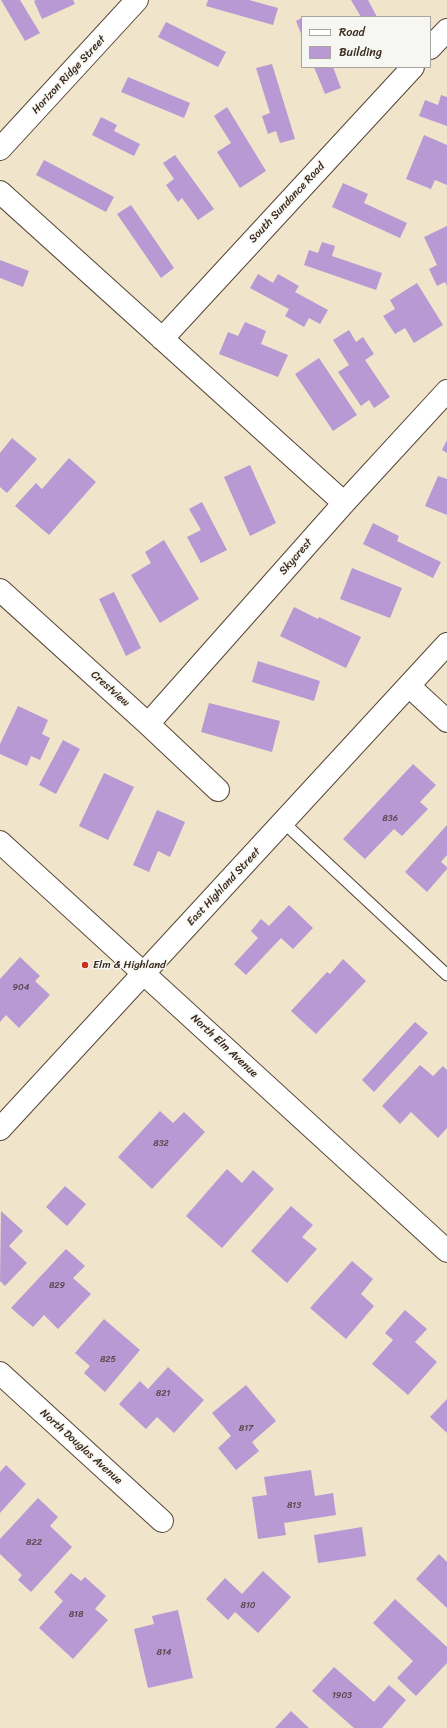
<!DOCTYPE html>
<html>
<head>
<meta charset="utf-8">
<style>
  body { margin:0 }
  #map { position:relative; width:447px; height:1728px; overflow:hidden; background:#f0e4ca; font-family:Sriracha,sans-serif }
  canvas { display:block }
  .legend { position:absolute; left:301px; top:16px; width:130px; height:52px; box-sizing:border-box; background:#f6f6f2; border:1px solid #aba49d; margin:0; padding:5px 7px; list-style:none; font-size:12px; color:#3b2a1e }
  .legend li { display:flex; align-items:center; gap:8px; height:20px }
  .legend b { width:20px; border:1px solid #aba49d }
</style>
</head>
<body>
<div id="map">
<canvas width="447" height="1728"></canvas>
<ul class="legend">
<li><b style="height:5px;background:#fff"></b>Road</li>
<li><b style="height:11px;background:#b899d4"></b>Building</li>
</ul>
</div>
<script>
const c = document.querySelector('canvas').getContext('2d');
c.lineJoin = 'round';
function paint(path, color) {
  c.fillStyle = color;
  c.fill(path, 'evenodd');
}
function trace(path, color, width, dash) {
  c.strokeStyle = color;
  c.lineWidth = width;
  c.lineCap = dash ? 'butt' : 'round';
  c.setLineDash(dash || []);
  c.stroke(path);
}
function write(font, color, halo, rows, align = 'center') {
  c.font = font + ' Sriracha,sans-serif';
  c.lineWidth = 3;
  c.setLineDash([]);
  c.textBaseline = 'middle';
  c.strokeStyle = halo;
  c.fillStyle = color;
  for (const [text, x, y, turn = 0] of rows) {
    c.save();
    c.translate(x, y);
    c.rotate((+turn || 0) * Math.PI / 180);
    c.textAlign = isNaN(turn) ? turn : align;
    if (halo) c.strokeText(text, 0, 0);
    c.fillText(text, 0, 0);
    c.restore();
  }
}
paint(new Path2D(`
  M1,0H20L40,33L25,41Z
  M36,0H73L75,4L42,19L34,1Z
  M208,0H249L278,8L273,25L206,6Z
  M351,0H368L377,17H361Z
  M302,18V36L296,21Z
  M166,22L226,52L218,67L158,37Z
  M272,64L295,139L280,143L276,131L268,134L262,116L270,113L256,68Z
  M314,67H333L341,88L325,94Z
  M128,77L190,103L184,118L121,92Z
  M441,95L447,97V126L419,116L425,100L438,105Z
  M227,107L266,171L240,188L217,152L231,143L214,116Z
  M101,117L117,125L114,131L140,144L134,156L92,135Z
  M424,135L447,145V185L435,180L431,189L406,179Z
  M175,155L214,209L198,220L182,198L178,202L166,185L174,179L163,163Z
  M44,160L114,197L106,212L36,175Z
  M343,183L368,194L364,203L407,223L400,238L332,207Z
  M131,205L174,268L161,278L117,214Z
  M447,226V286L445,282L437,286L429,269L437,265L424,237Z
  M322,242L335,246L332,256L382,273L376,290L304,265L309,250L318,253Z
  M0,260L29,271L23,287L0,278Z
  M258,274L273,283L278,274L299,286L295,292L328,310L320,324L309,318L304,327L285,316L289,309L250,288Z
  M417,283L443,325L414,343L405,328L395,334L383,316L395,309L390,300Z
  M245,322L266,331L261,344L288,355L278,377L219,354L228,332L238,336Z
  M349,330L356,342L363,337L374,354L365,360L390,397L374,408L369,400L361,406L338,372L349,365L333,340Z
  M319,358L357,415L333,431L295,374Z
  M12,438L37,459L7,493L0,487V453Z
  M447,440V453L442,450Z
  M69,458L96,482L49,535L15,506L36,483L42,489Z
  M250,465L276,523L250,536L224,477Z
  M438,476L447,479V515L425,506Z
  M202,502L227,550L201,563L187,537L201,530L189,509Z
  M373,523L399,536L397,541L441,562L433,578L363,544Z
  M164,540L199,599L160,623L131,575L151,563L145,552Z
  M352,568L402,588L390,618L340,599Z
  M114,592L141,648L126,656L99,599Z
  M294,607L318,619L319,617L361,637L346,668L280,636Z
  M258,661L320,681L314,701L252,682Z
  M209,703L280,721L272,752L201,732Z
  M18,706L48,720L42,734L50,738L40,760L31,756L27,766L0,754V744Z
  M63,740L80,749L56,794L39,785Z
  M413,764L436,785L420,802L428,809L402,836L394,829L365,859L343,839Z
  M104,773L134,787L108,840L79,826Z
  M157,810L185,822L170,857L158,851L149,872L133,865Z
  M447,825V855L441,862L447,867V869L427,892L405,872Z
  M289,905L313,928L293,949L281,938L246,975L234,964L258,938L251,931L261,919L269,926Z
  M20,957L40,976L35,981L50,995L19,1028L6,1015L0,1022V979Z
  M343,959L366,981L316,1034L291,1011L327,972L330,974Z
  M415,1022L428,1033L374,1092L362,1080Z
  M420,1065L433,1076L443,1066L447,1070V1128L438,1138L411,1112L400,1124L382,1106Z
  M160,1111L173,1123L184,1112L205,1132L152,1189L118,1157Z
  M227,1169L242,1183L253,1170L274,1189L222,1248L186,1216Z
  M65,1186L86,1204L67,1226L46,1207Z
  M291,1206L313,1225L302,1237L317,1249L287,1283L251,1251Z
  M1,1211L23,1231L9,1246L27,1263L5,1286L0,1281Z
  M66,1249L85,1266L73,1278L91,1294L58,1329L44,1315L33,1327L11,1308Z
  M352,1261L373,1279L361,1294L374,1306L346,1339L310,1308Z
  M405,1310L427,1329L415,1342L437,1362L408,1395L372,1364L393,1340L385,1333Z
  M104,1319L140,1350L105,1392L84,1373L90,1366L75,1353Z
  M168,1367L204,1400L174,1433L157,1417L146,1429L119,1404L140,1381L148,1389Z
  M246,1385L276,1421L252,1442L259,1451L236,1470L218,1448L231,1436L212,1413Z
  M447,1399V1433L430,1417Z
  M6,1465L26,1484L0,1513V1472Z
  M311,1470L315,1496L333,1493L336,1515L284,1523L286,1535L258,1539L252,1497L267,1495L264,1477Z
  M38,1498L58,1517L50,1526L72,1547L31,1592L18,1580L22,1575L0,1554V1539Z
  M362,1527L366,1556L318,1563L314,1535Z
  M439,1554L447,1562V1608L416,1579Z
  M263,1571L291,1597L258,1633L235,1612L228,1620L206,1599L225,1578L242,1594Z
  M71,1573L81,1581L85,1577L106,1596L95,1609L108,1620L73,1659L39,1628L63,1601L54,1592Z
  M395,1599L447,1647V1663L416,1696L397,1678L413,1661L373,1623Z
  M178,1610L193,1678L148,1688L134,1629L154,1624L152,1616Z
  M334,1667L374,1702L389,1685L406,1700L382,1728H354L312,1691Z
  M291,1711L309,1728H275Z`), '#b899d4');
const service = new Path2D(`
  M283,822L447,975`);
const minor = new Path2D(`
  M430,48L447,30
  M0,149L137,0
  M0,192L344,503
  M162,339L413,67
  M0,590L148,724L218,790
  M409,686L447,721
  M148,724L344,503L447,391
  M0,842L447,1251
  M0,1129L447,644
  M0,1373L162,1521`);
trace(service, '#564638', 13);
trace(minor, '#564638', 24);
trace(service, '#fff', 11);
trace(minor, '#fff', 22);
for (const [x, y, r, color] of [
  [85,965,4,"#c8321e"]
]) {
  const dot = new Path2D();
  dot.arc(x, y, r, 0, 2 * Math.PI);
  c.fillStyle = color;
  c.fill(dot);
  trace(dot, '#f6f6f2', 1.5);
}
write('9px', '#5a464c', null, [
  ["836",390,819],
  ["904",21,988],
  ["832",161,1144],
  ["829",57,1286],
  ["825",108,1360],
  ["821",163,1394],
  ["817",246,1429],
  ["813",294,1506],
  ["822",34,1543],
  ["810",248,1606],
  ["818",76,1615],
  ["814",164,1653],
  ["1903",342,1696]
]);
write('11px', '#3b2a1e', '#f6f6f2', [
  ["Horizon Ridge Street",69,75,-47],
  ["South Sundance Road",287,203,-47],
  ["Skycrest",296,557,-49],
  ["Crestview",110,689,42],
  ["East Highland Street",224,887,-47],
  ["North Elm Avenue",224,1046,43],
  ["North Douglas Avenue",81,1447,42]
]);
write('11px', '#3b2a1e', '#f6f6f2', [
  ["Elm & Highland",93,965]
], 'left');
</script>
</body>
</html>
